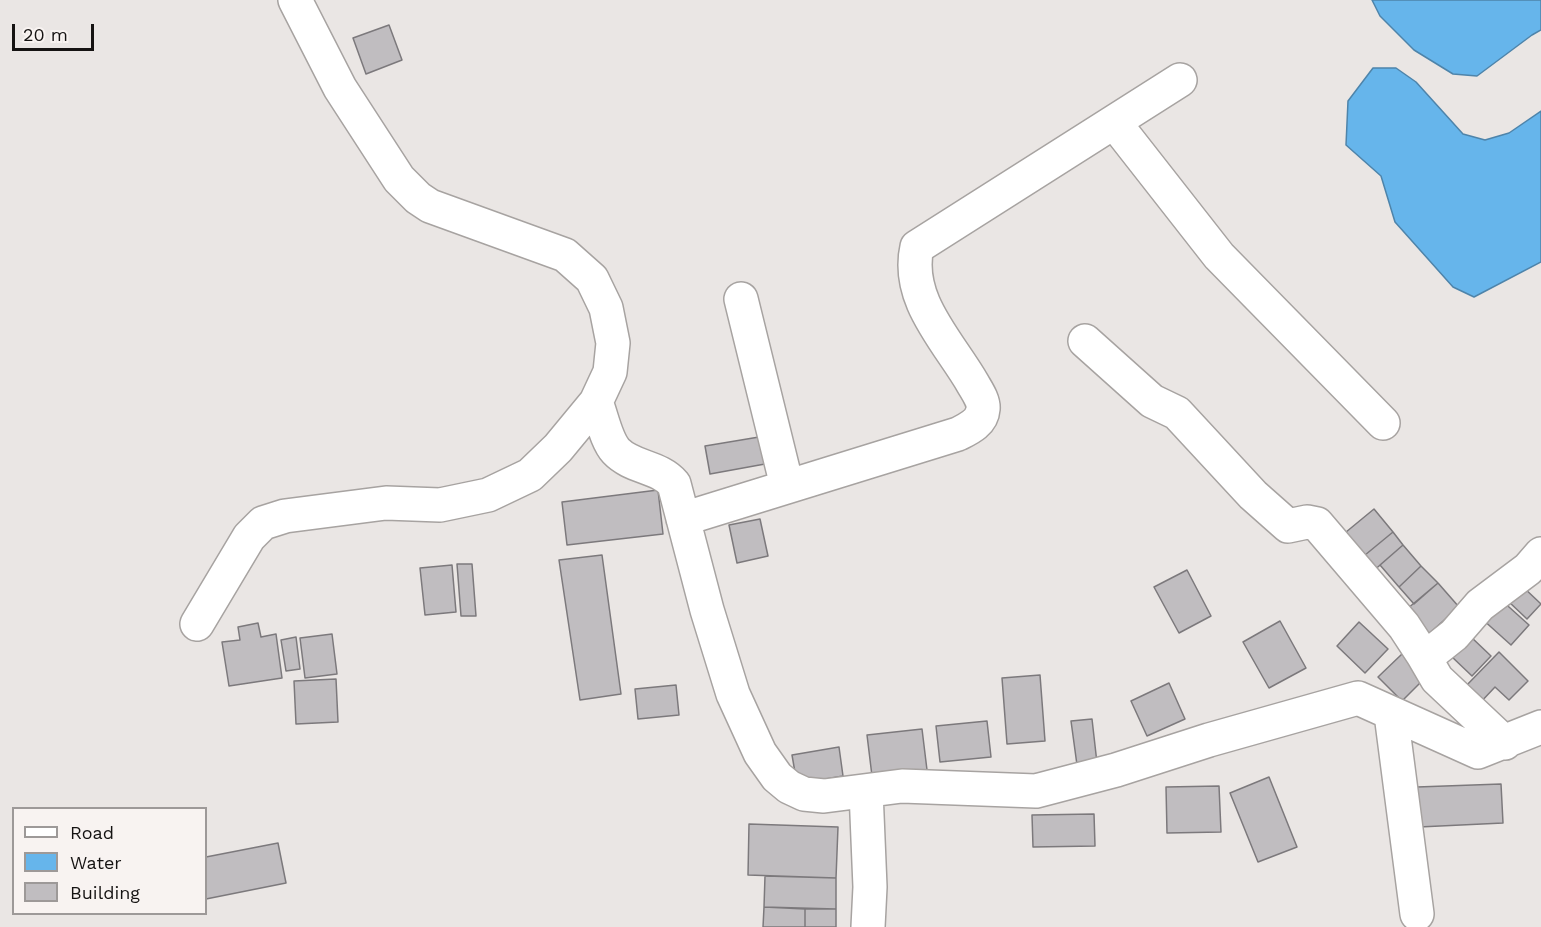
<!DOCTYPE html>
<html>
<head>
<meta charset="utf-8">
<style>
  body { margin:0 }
  #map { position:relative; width:1541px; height:927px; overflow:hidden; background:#eae6e4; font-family:"Work Sans",sans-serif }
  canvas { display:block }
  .legend { position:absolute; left:12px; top:807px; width:195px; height:108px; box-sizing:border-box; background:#f8f3f1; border:2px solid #9d9998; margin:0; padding:8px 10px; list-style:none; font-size:18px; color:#151312 }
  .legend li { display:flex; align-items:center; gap:12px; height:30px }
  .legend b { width:30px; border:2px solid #9d9998 }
  .scale { position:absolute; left:12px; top:24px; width:82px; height:27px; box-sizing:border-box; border:3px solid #151312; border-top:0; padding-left:8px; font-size:18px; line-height:21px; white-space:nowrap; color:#151312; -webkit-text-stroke:4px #f8f3f1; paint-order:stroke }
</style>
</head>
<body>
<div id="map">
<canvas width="1541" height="927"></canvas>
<ul class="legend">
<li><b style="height:8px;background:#fff"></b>Road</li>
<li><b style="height:16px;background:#66b5eb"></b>Water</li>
<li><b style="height:16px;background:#c0bdc0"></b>Building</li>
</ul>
<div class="scale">20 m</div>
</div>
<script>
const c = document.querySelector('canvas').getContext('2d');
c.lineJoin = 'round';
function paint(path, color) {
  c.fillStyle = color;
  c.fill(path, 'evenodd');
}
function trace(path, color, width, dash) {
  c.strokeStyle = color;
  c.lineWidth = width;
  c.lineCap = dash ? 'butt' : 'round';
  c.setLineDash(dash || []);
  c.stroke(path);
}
const water = new Path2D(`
  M1372,0H1541V30L1532,35L1477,76L1453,74L1414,50L1380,16Z
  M1373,68H1396L1416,82L1463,134L1485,140L1509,133L1541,111V262L1474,297L1453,287L1395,222L1381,176L1346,145L1348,101Z`);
paint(water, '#66b5eb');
trace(water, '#4e84aa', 1.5);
const building = new Path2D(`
  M389,25L402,60L366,74L353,38Z
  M759,437L765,464L710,474L705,446Z
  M658,490L663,534L567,545L562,502Z
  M1374,509L1393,532L1359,560L1340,537Z
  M760,519L768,556L737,563L729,525Z
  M1393,532L1403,545L1371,573L1359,560Z
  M1403,545L1421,566L1399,587L1380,565Z
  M602,555L621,694L580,700L559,560Z
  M457,564H472L476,616H461Z
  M452,565L456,612L425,615L420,568Z
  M1421,566L1438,583L1414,604L1399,587Z
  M1187,570L1211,616L1179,633L1154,587Z
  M1438,583L1459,607L1423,639L1401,614Z
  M1522,586L1541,604L1527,619L1508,601Z
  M1499,598L1529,625L1511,645L1481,618Z
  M1280,621L1306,668L1269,688L1243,642Z
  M1359,622L1388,649L1365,673L1337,646Z
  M258,623L261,637L276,634L282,678L229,686L222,642L240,640L238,627Z
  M332,634L337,674L305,678L300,638Z
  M1470,636L1491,656L1472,676L1451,656Z
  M296,637L300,669L286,671L281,640Z
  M1499,652L1528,681L1509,700L1495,687L1478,705L1463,689Z
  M1402,654L1426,677L1402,701L1378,677Z
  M1040,675L1045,741L1007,744L1002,678Z
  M336,679L338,722L296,724L294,681Z
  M1169,683L1185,719L1147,736L1131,701Z
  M676,685L679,715L638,719L635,689Z
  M1092,719L1097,763L1077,765L1071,721Z
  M987,721L991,757L940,762L936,726Z
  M922,729L927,770L872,776L867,735Z
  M839,747L843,776L797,784L792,755Z
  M1269,777L1297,847L1258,862L1230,793Z
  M1501,784L1503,823L1419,827L1417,787Z
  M1219,786L1221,832L1167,833L1166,787Z
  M1094,814L1095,846L1033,847L1032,815Z
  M749,824L838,827L836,878L748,875Z
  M278,843L286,883L206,899V857Z
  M765,876L836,878V909L764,907Z
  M764,907L805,909V927H763Z
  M805,909H836V927H805Z`);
paint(building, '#c0bdc0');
trace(building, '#7c797c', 1.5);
const minor = new Path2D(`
  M1114,122L1219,256L1383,423
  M741,299L787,486
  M1085,341L1152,401L1177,413L1253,495L1288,526L1307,522L1317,524L1404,626L1423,655L1437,679L1505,743
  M596,402C602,417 606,440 616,451C632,468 659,466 674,484L707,610L733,694L760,753L777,777L789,787L804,794L824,796L902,786L1036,791L1116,770L1209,740L1358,698L1478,752L1541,727
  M683,519L958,434C968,429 982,423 983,409C984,401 977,391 973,384C949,342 905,300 917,247L1180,80
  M197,624L249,537L263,523L285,516L386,503L440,505L488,495L530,475L558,448L596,402L610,372L613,343L606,308L592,279L565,255L430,206L418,198L399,179L340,88L295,0
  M1425,658L1454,635L1480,605L1528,569L1541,554
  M1391,714L1417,914
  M866,791L870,887L868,927`);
trace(minor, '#a7a3a1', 36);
trace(minor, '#fff', 33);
</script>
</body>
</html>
